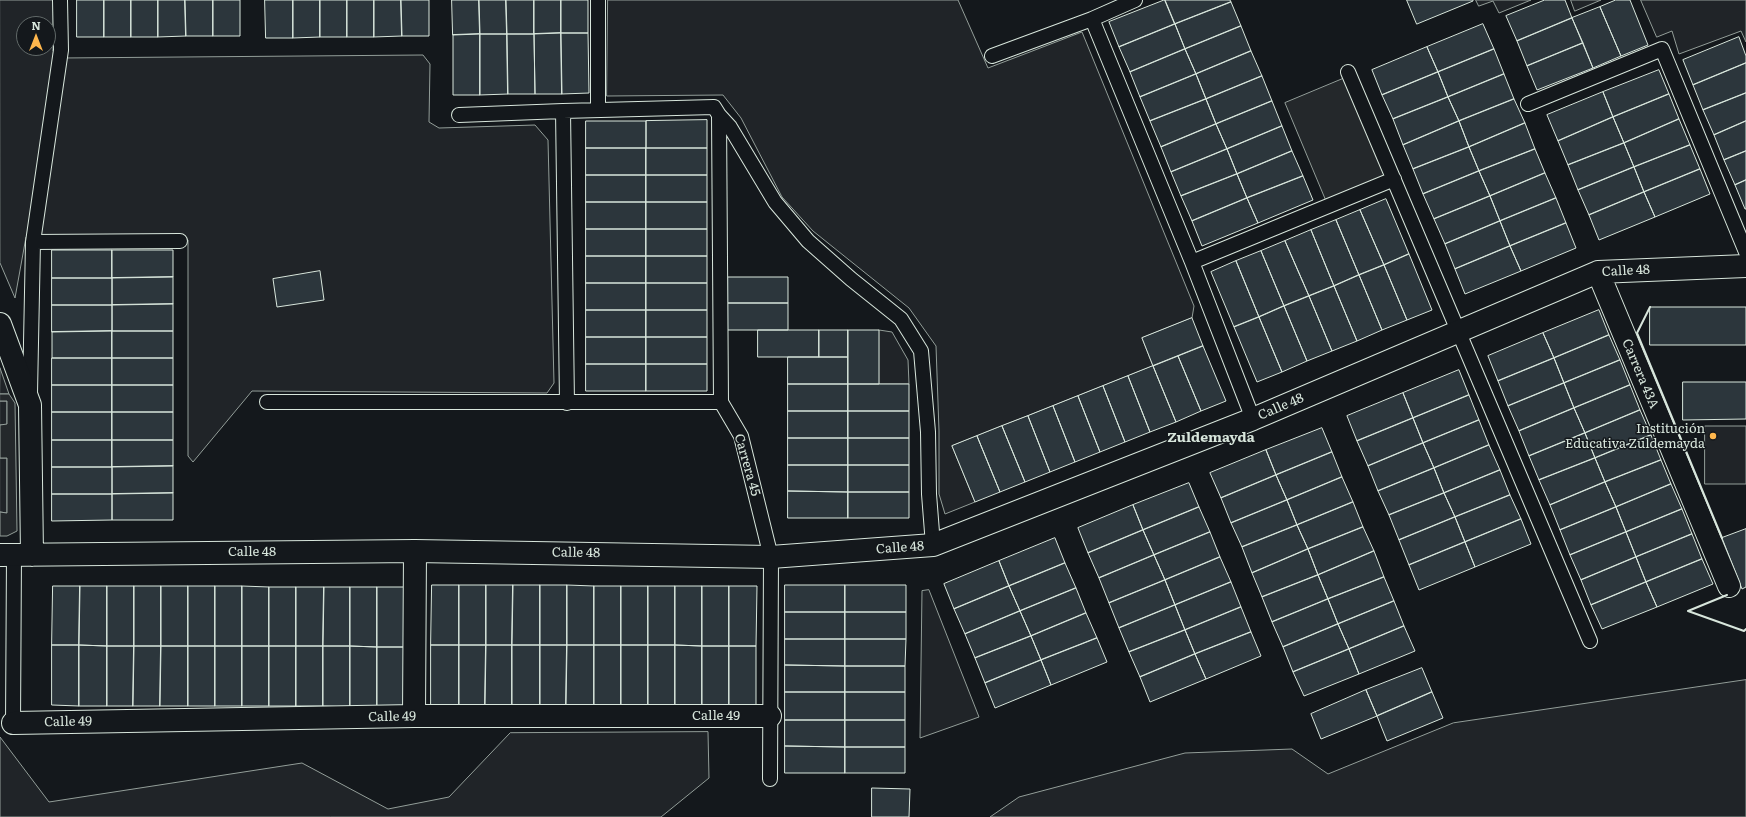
<!DOCTYPE html>
<html>
<head>
<meta charset="utf-8">
<style>
  body { margin:0 }
  #map { position:relative; width:1746px; height:817px; overflow:hidden; background:#14181c; font-family:Literata,serif }
  canvas { display:block }
  .north { position:absolute; left:16px; top:16px; width:40px; height:40px; box-sizing:border-box; background:#14181c; border:1px solid #626a69; border-radius:50%; rotate:0deg; font-size:11px; font-weight:700; line-height:16px; text-align:center; color:#d8e6dc }
  .north::after { content:''; display:block; margin:auto; width:14px; height:18px; background:#ffb74d; clip-path:polygon(50% 0,100% 100%,50% 72%,0 100%) }
</style>
</head>
<body>
<div id="map">
<canvas width="1746" height="817"></canvas>
<div class="north">N</div>
</div>
<script>
const c = document.querySelector('canvas').getContext('2d');
c.lineJoin = 'round';
function paint(path, color) {
  c.fillStyle = color;
  c.fill(path, 'evenodd');
}
function trace(path, color, width, dash) {
  c.strokeStyle = color;
  c.lineWidth = width;
  c.lineCap = dash ? 'butt' : 'round';
  c.setLineDash(dash || []);
  c.stroke(path);
}
function write(font, color, halo, rows, align = 'center') {
  c.font = font + ' Literata,serif';
  c.lineWidth = 3;
  c.setLineDash([]);
  c.textBaseline = 'middle';
  c.strokeStyle = halo;
  c.fillStyle = color;
  for (const [text, x, y, turn = 0] of rows) {
    c.save();
    c.translate(x, y);
    c.rotate((+turn || 0) * Math.PI / 180);
    c.textAlign = isNaN(turn) ? turn : align;
    if (halo) c.strokeText(text, 0, 0);
    c.fillText(text, 0, 0);
    c.restore();
  }
}
const green = new Path2D(`
  M0,0H54L53,51L61,58L423,55L430,64L429,122L439,128L535,125L548,140L554,383L547,393L252,391L193,462L188,456V240L182,235L26,237L15,298L0,263ZM24,24H48V48H24Z
  M608,0H958L988,68L1082,32L1194,306L1192,318L1142,338L1153,366L952,446L975,502L945,514L939,494V431L936,346L909,308L813,231L782,197L741,118L723,95L607,96Z
  M1476,0H1531L1499,13L1493,1L1479,6Z
  M1571,0H1601L1575,11Z
  M1641,0H1746V42L1741,31L1679,54L1672,31L1657,37Z
  M879,330L892,332L908,360L909,384H879Z
  M0,368L9,394H0Z
  M0,401H7V425H0Z
  M1705,426H1746V484H1705Z
  M0,458H7V513L0,512Z
  M929,590L979,717L920,738L922,591Z
  M1746,680V817H990L1019,797L1185,753L1292,749L1328,774L1453,723Z
  M708,732L709,778L661,817H0V737L49,802L302,763L388,809L449,797L510,733Z`);
paint(green, '#202428');
trace(green, '#939e99', 1);
const parking = new Path2D(`
  M1345,78L1386,176L1326,201L1285,103Z
  M0,394H9L15,403L17,531L7,536H0V512L7,513V458H0V425L7,424V401H0Z`);
paint(parking, '#24282b');
trace(parking, '#939e99', 1);
const building = new Path2D(`
  M77,0H104V37H77Z
  M104,0H131V37H104Z
  M131,0H158V37H131Z
  M158,0H185L186,36L158,37Z
  M185,0H213V36H186Z
  M213,0H240V36H213Z
  M265,0H293V38H266Z
  M293,0H320V37L293,38Z
  M320,0H347V37H320Z
  M347,0H374V37H347Z
  M374,0H401L402,36L374,37Z
  M401,0H429V36H402Z
  M452,0H479L480,34L453,35Z
  M479,0H506L507,34H480Z
  M506,0H534V34H507Z
  M534,0H561V33L534,34Z
  M561,0H588V33H561Z
  M1165,0H1230L1231,2L1175,24Z
  M1165,0L1175,24L1119,47L1109,22Z
  M1407,0H1473V1L1417,24Z
  M1545,0H1565L1572,18L1517,41L1506,16Z
  M1616,0H1630L1648,45L1621,56L1600,7Z
  M1231,2L1241,26L1185,49L1175,24Z
  M1600,7L1621,56L1593,68L1572,18Z
  M1572,18L1583,43L1527,66L1517,41Z
  M1175,24L1185,49L1130,72L1119,47Z
  M1483,24L1494,49L1438,72L1427,47Z
  M1241,26L1251,51L1196,74L1185,49Z
  M561,33H588L589,93L562,94Z
  M561,33L562,94H535L534,34Z
  M480,34V95H453V35Z
  M480,34H507L508,94L480,95Z
  M507,34H534L535,94H508Z
  M1739,37L1746,56V63L1693,85L1683,60Z
  M1583,43L1593,68L1537,90L1527,66Z
  M1427,47L1438,72L1382,95L1372,70Z
  M1185,49L1196,74L1140,97L1130,72Z
  M1494,49L1504,74L1448,97L1438,72Z
  M1251,51L1262,76L1206,99L1196,74Z
  M1746,63V93L1703,110L1693,85Z
  M1659,70L1669,94L1613,117L1603,92Z
  M1438,72L1448,97L1393,119L1382,95Z
  M1196,74L1206,99L1150,121L1140,97Z
  M1504,74L1514,99L1459,121L1448,97Z
  M1262,76L1272,101L1216,124L1206,99Z
  M1603,92L1613,117L1558,141L1547,115Z
  M1746,93V121L1714,135L1703,110Z
  M1669,94L1679,119L1624,143L1613,117Z
  M1448,97L1459,121L1403,145L1393,119Z
  M1206,99L1216,124L1161,147L1150,121Z
  M1514,99L1525,123L1469,147L1459,121Z
  M1272,101L1282,126L1227,149L1216,124Z
  M1613,117L1624,143L1568,165L1558,141Z
  M1679,119L1690,145L1634,167L1624,143Z
  M707,120V148H646V121Z
  M586,121H646V148H586Z
  M1459,121L1469,147L1413,169L1403,145Z
  M1746,121V151L1724,160L1714,135Z
  M1525,123L1535,149L1479,171L1469,147Z
  M1216,124L1227,149L1171,172L1161,147Z
  M1282,126L1292,151L1237,174L1227,149Z
  M1624,143L1634,167L1578,190L1568,165Z
  M1690,145L1700,169L1644,192L1634,167Z
  M1469,147L1479,171L1423,194L1413,169Z
  M586,148H646V175H586Z
  M646,148H707V175H646Z
  M1227,149L1237,174L1181,196L1171,172Z
  M1535,149L1545,173L1490,196L1479,171Z
  M1292,151L1303,176L1247,198L1237,174Z
  M1746,151V180L1735,185L1724,160Z
  M1634,167L1644,192L1589,215L1578,190Z
  M1700,169L1710,194L1655,217L1644,192Z
  M1479,171L1490,196L1434,219L1423,194Z
  M1545,173L1556,198L1500,221L1490,196Z
  M1237,174L1247,198L1192,221L1181,196Z
  M586,175H646V202H586Z
  M646,175H707V202H646Z
  M1303,176L1313,200L1258,223L1247,198Z
  M1746,180V209H1745L1735,185Z
  M1644,192L1655,217L1599,240L1589,215Z
  M1490,196L1500,221L1445,244L1434,219Z
  M1247,198L1258,223L1202,246L1192,221Z
  M1556,198L1566,223L1510,246L1500,221Z
  M1386,199L1409,254L1384,265L1360,210Z
  M586,202H646V229H586Z
  M646,202H707V229H646Z
  M1360,210L1384,265L1359,275L1336,220Z
  M1336,220L1359,275L1334,286L1311,230Z
  M1500,221L1510,246L1455,269L1445,244Z
  M1566,223L1576,248L1521,271L1510,246Z
  M586,229H646V256H586Z
  M646,229H707V256H646Z
  M1311,230L1334,286L1309,296L1285,241Z
  M1285,241L1309,296L1284,306L1261,251Z
  M1510,246L1521,271L1465,294L1455,269Z
  M52,250H112V278H52Z
  M112,250H173V277L112,278Z
  M1261,251L1284,306L1259,317L1236,261Z
  M1409,254L1432,310L1407,320L1384,265Z
  M586,256H646V283H586Z
  M646,256H707V283H646Z
  M1236,261L1259,317L1234,327L1211,272Z
  M1384,265L1407,320L1382,330L1359,275Z
  M320,271L324,300L277,307L273,279Z
  M1359,275L1382,330L1357,341L1334,286Z
  M173,277V304L112,305V278Z
  M728,277H788V303H728Z
  M52,278H112V305H52Z
  M586,283H646V310H586Z
  M646,283H707V310H646Z
  M1334,286L1357,341L1332,351L1309,296Z
  M1309,296L1332,351L1307,361L1284,306Z
  M728,303H788V330H728Z
  M173,304V331H112V305Z
  M52,305H112V331L52,332Z
  M1284,306L1307,361L1282,372L1259,317Z
  M1650,307H1746V345H1650Z
  M586,310H646V337H586Z
  M646,310H707V337H646Z
  M1599,310L1609,335L1554,358L1543,333Z
  M1259,317L1282,372L1257,382L1234,327Z
  M1192,318L1203,346L1153,366L1142,338Z
  M758,330H819V357H758Z
  M819,330H848V357H819Z
  M848,330H879V384H848Z
  M112,331V358H52V332Z
  M112,331H173V358H112Z
  M1543,333L1554,358L1498,381L1488,356Z
  M1609,335L1620,360L1564,383L1554,358Z
  M586,337H646V364H586Z
  M646,337H707V364H646Z
  M1203,346L1226,401L1201,411L1178,356Z
  M1178,356L1201,411L1176,422L1153,366Z
  M788,357H848V384H788Z
  M52,358H112V385H52Z
  M112,358H173V385H112Z
  M1554,358L1564,383L1508,406L1498,381Z
  M1620,360L1630,385L1574,408L1564,383Z
  M586,364H646V391H586Z
  M646,364H707V391H646Z
  M1153,366L1176,422L1150,432L1128,376Z
  M1459,370L1469,395L1413,418L1403,393Z
  M1128,376L1150,432L1125,442L1103,386Z
  M1683,382H1746V419L1683,420Z
  M1564,383L1574,408L1519,431L1508,406Z
  M788,384H848V411H788Z
  M848,384H909V411H848Z
  M52,385H112V412H52Z
  M112,385H173V412H112Z
  M1630,385L1640,410L1585,433L1574,408Z
  M1103,386L1125,442L1100,452L1078,396Z
  M1403,393L1413,418L1357,441L1347,416Z
  M1469,395L1479,420L1423,443L1413,418Z
  M1078,396L1100,452L1075,462L1053,406Z
  M1053,406L1075,462L1050,472L1028,416Z
  M1574,408L1585,433L1529,456L1519,431Z
  M1640,410L1651,435L1595,458L1585,433Z
  M788,411H848V438H788Z
  M848,411H909V438H848Z
  M52,412H112V440H52Z
  M112,412H173V440H112Z
  M1028,416L1050,472L1025,482L1002,426Z
  M1413,418L1423,443L1368,466L1357,441Z
  M1479,420L1489,445L1434,468L1423,443Z
  M1002,426L1025,482L1000,492L977,436Z
  M1322,428L1332,452L1276,475L1266,450Z
  M1585,433L1595,458L1539,480L1529,456Z
  M1651,435L1661,460L1605,482L1595,458Z
  M977,436L1000,492L975,502L952,446Z
  M788,438H848V465H788Z
  M848,438H909V465H848Z
  M52,440H112V467H52Z
  M112,440H173V466L112,467Z
  M1423,443L1434,468L1378,491L1368,466Z
  M1489,445L1500,470L1444,493L1434,468Z
  M1266,450L1276,475L1221,498L1210,473Z
  M1332,452L1342,477L1287,500L1276,475Z
  M1595,458L1605,482L1550,505L1539,480Z
  M1661,460L1671,484L1616,507L1605,482Z
  M788,465H848V492L788,491Z
  M848,465H909V492H848Z
  M173,466V493L112,494V467Z
  M52,467H112V494H52Z
  M1434,468L1444,493L1389,515L1378,491Z
  M1500,470L1510,495L1455,517L1444,493Z
  M1276,475L1287,500L1231,523L1221,498Z
  M1342,477L1353,502L1297,525L1287,500Z
  M1605,482L1616,507L1560,530L1550,505Z
  M1189,483L1199,507L1143,530L1133,505Z
  M1671,484L1682,509L1626,532L1616,507Z
  M788,491L848,492V518H788Z
  M848,492H909V518H848Z
  M173,493V520H112V494Z
  M1444,493L1455,517L1399,540L1389,515Z
  M52,494H112V520L52,521Z
  M1510,495L1521,519L1465,542L1455,517Z
  M1287,500L1297,525L1242,547L1231,523Z
  M1353,502L1363,527L1308,549L1297,525Z
  M1133,505L1143,530L1088,553L1078,528Z
  M1199,507L1210,532L1154,555L1143,530Z
  M1616,507L1626,532L1570,555L1560,530Z
  M1682,509L1692,534L1636,557L1626,532Z
  M1455,517L1465,542L1409,565L1399,540Z
  M1521,519L1531,544L1475,567L1465,542Z
  M1297,525L1308,549L1252,573L1242,547Z
  M1363,527L1374,551L1318,575L1308,549Z
  M1746,529V587L1742,589L1722,538Z
  M1143,530L1154,555L1099,578L1088,553Z
  M1210,532L1220,557L1165,580L1154,555Z
  M1626,532L1636,557L1581,580L1570,555Z
  M1692,534L1702,559L1646,582L1636,557Z
  M1055,538L1065,563L1009,586L999,561Z
  M1465,542L1475,567L1419,590L1409,565Z
  M1308,549L1318,575L1262,597L1252,573Z
  M1374,551L1384,577L1328,599L1318,575Z
  M1154,555L1165,580L1109,603L1099,578Z
  M1220,557L1231,582L1175,605L1165,580Z
  M1636,557L1646,582L1591,605L1581,580Z
  M1702,559L1713,584L1657,607L1646,582Z
  M999,561L1009,586L954,609L944,584Z
  M1065,563L1076,588L1020,611L1009,586Z
  M1318,575L1328,599L1272,622L1262,597Z
  M1384,577L1394,601L1338,624L1328,599Z
  M1165,580L1175,605L1119,628L1109,603Z
  M1231,582L1241,607L1185,630L1175,605Z
  M1646,582L1657,607L1602,629L1591,605Z
  M432,585H459V645H431Z
  M459,585H486V645H459Z
  M486,585H513L512,645H486Z
  M513,585H540V645H512Z
  M540,585H567V645H540Z
  M567,585L594,586V645H567Z
  M785,585H845V612H785Z
  M845,585H906V612H845Z
  M53,586H80L79,645H52Z
  M80,586H107V646L79,645Z
  M107,586H134V646H107Z
  M134,586H161V646H134Z
  M161,586H188V646H161Z
  M188,586H215V646H188Z
  M215,586H242V646H215Z
  M242,586L269,587V646H242Z
  M594,586H621V645H594Z
  M621,586H648V645H621Z
  M648,586H675V645H648Z
  M675,586H702V646L675,645Z
  M702,586H729V646H702Z
  M729,586H757L756,646H729Z
  M1009,586L1020,611L965,634L954,609Z
  M269,587H296V646H269Z
  M296,587H324L323,646H296Z
  M324,587H350V646H323Z
  M350,587H377V647L350,646Z
  M377,587H405L404,647H377Z
  M1076,588L1086,613L1031,636L1020,611Z
  M1328,599L1338,624L1283,647L1272,622Z
  M1394,601L1404,626L1349,649L1338,624Z
  M1175,605L1185,630L1129,652L1119,628Z
  M1241,607L1251,632L1195,654L1185,630Z
  M1020,611L1031,636L975,658L965,634Z
  M785,612H845V639H785Z
  M845,612H906V639H845Z
  M1086,613L1097,638L1041,660L1031,636Z
  M1338,624L1349,649L1293,672L1283,647Z
  M1404,626L1415,651L1359,674L1349,649Z
  M1185,630L1195,654L1140,677L1129,652Z
  M1251,632L1261,656L1206,679L1195,654Z
  M1031,636L1041,660L985,683L975,658Z
  M1097,638L1107,662L1051,685L1041,660Z
  M785,639H845V666L785,665Z
  M845,639H906L905,666H845Z
  M52,645H79V706L52,705Z
  M79,645L107,646V706H79Z
  M431,645H459V705H431Z
  M459,645H486L485,705H459Z
  M486,645H512V705H485Z
  M512,645H540V705H512Z
  M540,645H567L566,705H540Z
  M567,645H594V705H566Z
  M594,645H621V705H594Z
  M621,645H648V705H621Z
  M648,645H675V706L648,705Z
  M675,645L702,646V706H675Z
  M107,646H134L133,706H107Z
  M134,646H161L160,706H133Z
  M161,646H188V706H160Z
  M188,646H215V706H188Z
  M215,646H242V706H215Z
  M242,646H269V706H242Z
  M269,646H296V706H269Z
  M296,646H323V706H296Z
  M323,646H350V707L323,706Z
  M350,646L377,647V707H350Z
  M702,646H729V706H702Z
  M729,646H756V706H729Z
  M377,647H404V707H377Z
  M1349,649L1359,674L1304,696L1293,672Z
  M1195,654L1206,679L1150,702L1140,677Z
  M1041,660L1051,685L995,708L985,683Z
  M785,665L845,666V692H785Z
  M845,666H905V692H845Z
  M1422,668L1432,692L1377,716L1366,690Z
  M1366,690L1377,716L1321,739L1311,714Z
  M785,692H845V720H785Z
  M845,692H905V720H845Z
  M1432,692L1443,718L1387,741L1377,716Z
  M785,720H845V747L785,746Z
  M845,720H905V747H845Z
  M785,746L845,747V773H785Z
  M845,747H905V773H845Z
  M872,788L910,789L909,817H872Z`);
paint(building, '#2c363c');
trace(building, '#d8e6dc', 1);
const lane = new Path2D(`
  M1092,19L1192,262L1253,419
  M992,56L1092,19L1135,0
  M1348,72L1590,641
  M1528,104L1662,49L1746,252
  M598,110V0
  M459,115L563,111
  M719,115L730,127L775,202L808,241L851,279L901,319L921,351L928,432L929,494L933,545
  M33,242L180,241
  M1192,262L1394,179
  M30,393L33,242L61,50L60,0
  M267,402H721
  M567,403L563,111L714,107L719,115L721,402L741,436L771,557L770,779
  M13,723L14,555`);
const street = new Path2D(`
  M1598,272L1729,586
  M0,324L30,405L32,555
  M0,555L415,551L771,557L933,545L1253,419L1598,272L1746,266
  M414,716L415,551
  M13,723L414,716H770`);
trace(lane, '#d8e6dc', 16);
trace(street, '#d8e6dc', 24);
trace(lane, '#14181c', 14);
trace(street, '#14181c', 22);
trace(new Path2D(`
  M1650,307L1637,333L1722,538
  M1727,595L1688,611L1744,631L1746,629`), '#d8e6dc', 2);
for (const [x, y, r, color] of [
  [1713,436,4,"#ffb74d"]
]) {
  const dot = new Path2D();
  dot.arc(x, y, r, 0, 2 * Math.PI);
  c.fillStyle = color;
  c.fill(dot);
  trace(dot, '#14181c', 1.5);
}
write('13px', '#d8e6dc', '#14181c', [
  ["Calle 48",1626,271,-3],
  ["Carrera 43A",1640,374,67],
  ["Calle 48",1281,407,-23],
  ["Carrera 45",747,465,74],
  ["Calle 48",900,548,-4],
  ["Calle 48",252,552],
  ["Calle 48",576,553,1],
  ["Calle 49",716,716],
  ["Calle 49",392,717,-1],
  ["Calle 49",68,722,-1]
]);
write('13px', '#d8e6dc', '#14181c', [
  ["Institución",1705,429],
  ["Educativa Zuldemayda",1705,444]
], 'right');
write('bold 14px', '#d8e6dc', '#14181c', [
  ["Zuldemayda",1211,438]
]);
</script>
</body>
</html>
